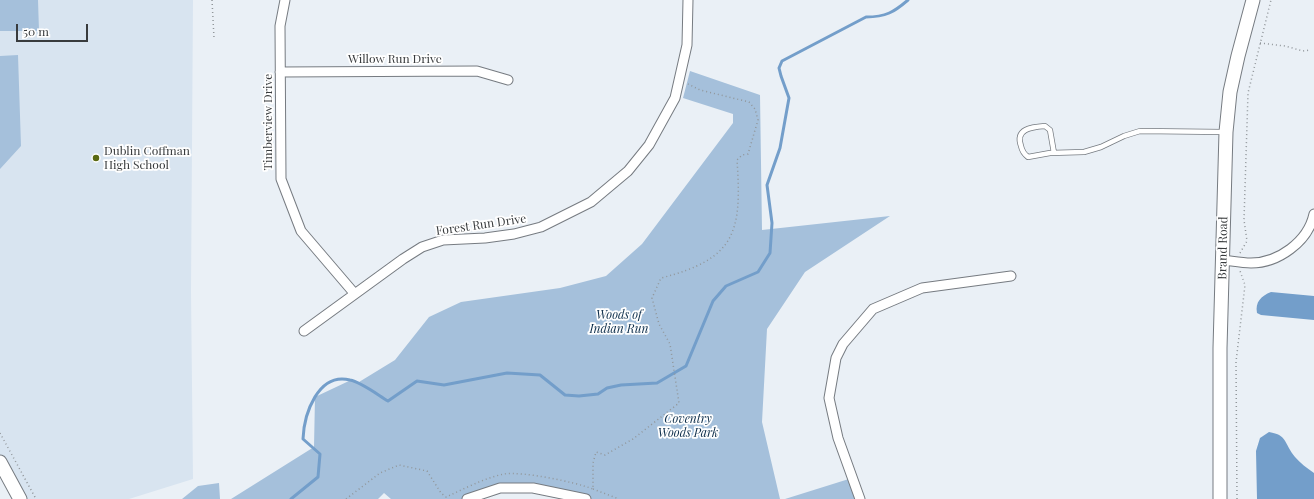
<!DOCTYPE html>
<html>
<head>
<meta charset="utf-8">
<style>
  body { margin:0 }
  #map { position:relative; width:1314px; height:499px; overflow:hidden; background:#eaf0f6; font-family:"Playfair Display",serif }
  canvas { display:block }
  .scale { position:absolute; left:16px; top:24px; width:72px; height:18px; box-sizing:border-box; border:2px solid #383b3d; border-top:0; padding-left:5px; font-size:12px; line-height:14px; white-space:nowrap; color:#383b3d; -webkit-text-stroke:3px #fff; paint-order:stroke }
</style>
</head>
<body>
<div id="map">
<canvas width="1314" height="499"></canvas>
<div class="scale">50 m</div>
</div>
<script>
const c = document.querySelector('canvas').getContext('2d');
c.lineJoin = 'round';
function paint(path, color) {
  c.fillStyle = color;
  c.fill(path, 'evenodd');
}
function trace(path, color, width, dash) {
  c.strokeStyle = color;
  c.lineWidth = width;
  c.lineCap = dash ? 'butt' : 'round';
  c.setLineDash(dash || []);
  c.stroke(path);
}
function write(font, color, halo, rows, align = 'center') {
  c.font = font + ' "Playfair Display",serif';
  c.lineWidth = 3.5;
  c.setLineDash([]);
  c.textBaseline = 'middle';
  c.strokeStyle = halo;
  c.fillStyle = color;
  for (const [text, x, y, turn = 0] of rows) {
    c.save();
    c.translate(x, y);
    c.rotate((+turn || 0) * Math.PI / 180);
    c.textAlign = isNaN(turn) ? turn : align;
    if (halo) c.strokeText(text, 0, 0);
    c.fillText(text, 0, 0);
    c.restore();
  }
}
paint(new Path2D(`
  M0,0H193L191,291L193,479L129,499H20L0,462Z`), '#d8e4f0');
paint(new Path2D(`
  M0,0H38L39,31H0Z
  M18,55L21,146L0,169V56Z
  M690,71L760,95L762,230L890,216L805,272L767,329L762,422L780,499H586L500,488L467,499H391L384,493L378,499H231L314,447L315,397L351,380L359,382L395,360L429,317L461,302L560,288L606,276L642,244L733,123V114L683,98Z
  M852,478L860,499H785Z
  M219,483L220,499H182L198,486Z`), '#a5c0db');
paint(new Path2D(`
  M1271,292L1314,296V320L1261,315L1257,313C1255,302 1261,296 1271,292Z
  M1269,432C1288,435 1284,444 1295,457C1300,463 1307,468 1314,473V499H1257L1256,451L1260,438Z`), '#739eca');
trace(new Path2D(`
  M291,499L318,477L320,454L303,439C304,414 318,372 350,380C361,382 378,395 388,401L417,381L444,385L507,373L540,375L565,395L579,396L598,394L607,388L621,385L657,383L686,366L713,301L726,286L758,272L770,253L772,223L767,185L780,148L789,98L781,76L779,68L782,61L866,17C886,17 894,12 908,0`), '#739eca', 3);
const lane = new Path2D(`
  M1054,153L1050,130L1045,126C1031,127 1015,129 1021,146C1022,151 1024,154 1028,157L1050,153L1084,152L1101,147L1124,136L1140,131L1224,132`);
const street = new Path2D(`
  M285,0L280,26L281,179L301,231L354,293
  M280,72L477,71L508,80
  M1223,260C1232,261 1242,263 1251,263C1278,263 1308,242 1314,214
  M304,331L403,259L422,247L443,240L485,238L514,234L541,227L591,202L628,171L649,145L675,98L687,45L688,0
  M467,499L500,488H533L586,499
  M860,499L838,438L829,398L836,358L843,344L873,309L922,288L1011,276`);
const secondary = new Path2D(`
  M0,462L20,499
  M1220,499V348L1226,132L1230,92L1238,56L1253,0`);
trace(lane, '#767b81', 6);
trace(street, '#767b81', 11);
trace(secondary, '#767b81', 15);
trace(new Path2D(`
  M212,0L214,38
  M1260,43L1285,46L1303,51L1310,50
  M1240,253L1247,241L1244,220L1248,93L1271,0
  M0,433L36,499
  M593,489L619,499
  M346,499L380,473L399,465L427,471L441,493L446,497C464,489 484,478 504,474C522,471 575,482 593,489V463L596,452L605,455L633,439L679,403L670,344L659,324L652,298L661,278C736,259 742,232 737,160L742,155L748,154L758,120L755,109L749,102L700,90L688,84
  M1237,499L1236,362L1245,285L1240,271`), '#91969a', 1.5, [1, 3]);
trace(lane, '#fff', 4.5);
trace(street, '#fff', 9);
trace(secondary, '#fff', 13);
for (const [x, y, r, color] of [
  [96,158,4,"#596913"]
]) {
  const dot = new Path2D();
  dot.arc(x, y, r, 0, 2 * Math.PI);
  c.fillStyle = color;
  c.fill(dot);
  trace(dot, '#fff', 1.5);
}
write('12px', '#383b3d', '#fff', [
  ["Willow Run Drive",395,59],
  ["Timberview Drive",268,122,-90],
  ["Forest Run Drive",481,225,-8],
  ["Brand Road",1223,248,-89]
]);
write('12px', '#383b3d', '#fff', [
  ["Dublin Coffman",104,151],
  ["High School",104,165]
], 'left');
write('italic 12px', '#0c2d4a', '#fff', [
  ["Woods of",619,315],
  ["Indian Run",619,329],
  ["Coventry",688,419],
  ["Woods Park",688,433]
]);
</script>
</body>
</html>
